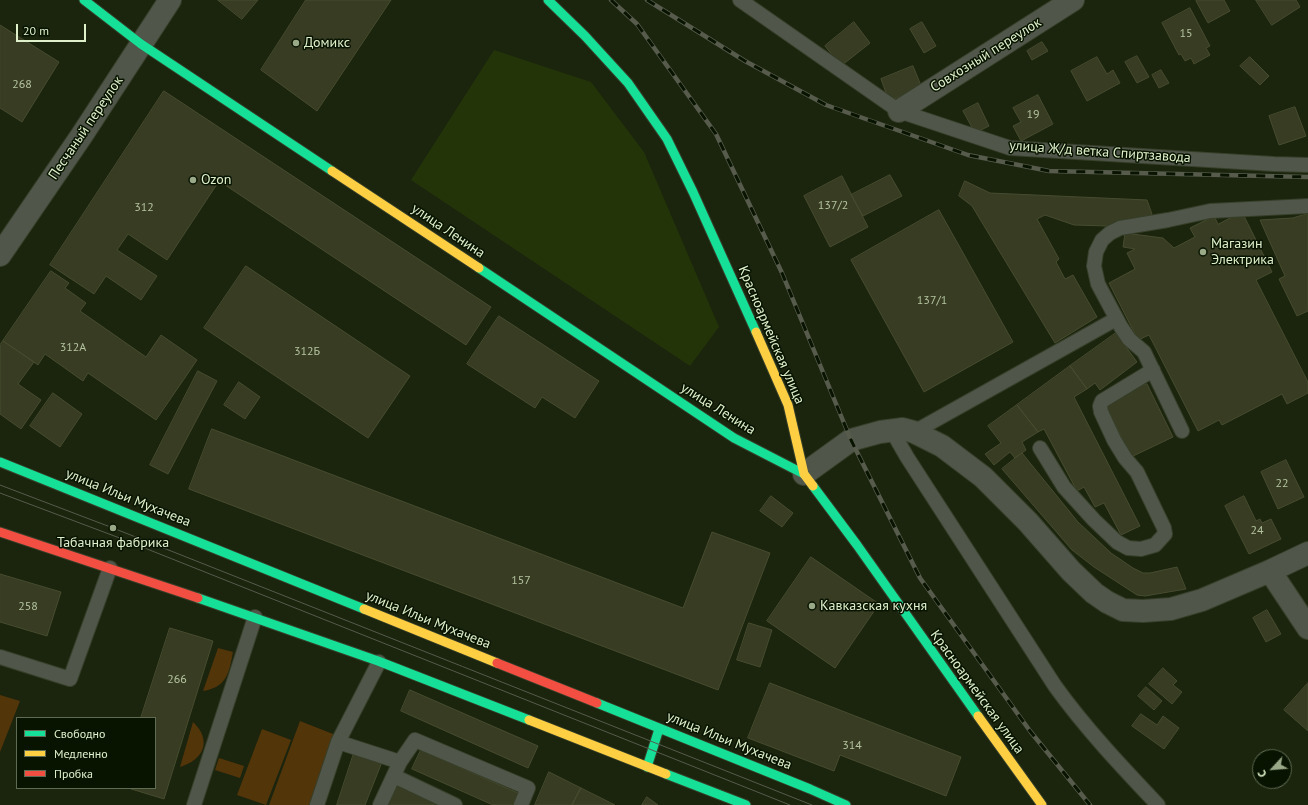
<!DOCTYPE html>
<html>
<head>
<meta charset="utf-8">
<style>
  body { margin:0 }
  #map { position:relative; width:1308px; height:805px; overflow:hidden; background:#1b240d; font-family:"PT Sans",sans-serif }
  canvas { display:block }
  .legend { position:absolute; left:16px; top:717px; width:140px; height:72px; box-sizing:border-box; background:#091400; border:1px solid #5f6c51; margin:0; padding:5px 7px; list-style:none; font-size:12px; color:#dff1ca }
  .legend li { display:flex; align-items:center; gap:8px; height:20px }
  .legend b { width:20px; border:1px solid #5f6c51 }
  .north { position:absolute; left:1252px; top:749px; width:40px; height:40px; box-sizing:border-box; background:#091400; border:1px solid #5f6c51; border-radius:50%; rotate:244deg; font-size:11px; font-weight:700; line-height:16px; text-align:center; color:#dff1ca }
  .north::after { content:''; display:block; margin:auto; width:14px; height:18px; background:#9aa988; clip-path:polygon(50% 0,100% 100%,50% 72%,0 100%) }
  .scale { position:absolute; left:16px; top:24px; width:70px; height:18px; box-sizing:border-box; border:2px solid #dff1ca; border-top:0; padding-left:5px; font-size:12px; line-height:14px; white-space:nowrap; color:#dff1ca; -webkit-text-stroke:3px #091400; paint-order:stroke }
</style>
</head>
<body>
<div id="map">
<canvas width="1308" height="805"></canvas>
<ul class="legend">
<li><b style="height:5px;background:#16e098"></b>Свободно</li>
<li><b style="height:5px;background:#ffcf43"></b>Медленно</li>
<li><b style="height:5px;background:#f24e42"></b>Пробка</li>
</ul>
<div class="north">С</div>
<div class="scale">20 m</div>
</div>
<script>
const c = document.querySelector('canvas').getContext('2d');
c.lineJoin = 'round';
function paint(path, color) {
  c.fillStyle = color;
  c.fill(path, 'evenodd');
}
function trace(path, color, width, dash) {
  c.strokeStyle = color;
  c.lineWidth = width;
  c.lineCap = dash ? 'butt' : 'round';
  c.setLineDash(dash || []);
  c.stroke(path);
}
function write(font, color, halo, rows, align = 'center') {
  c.font = font + ' "PT Sans",sans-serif';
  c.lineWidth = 3;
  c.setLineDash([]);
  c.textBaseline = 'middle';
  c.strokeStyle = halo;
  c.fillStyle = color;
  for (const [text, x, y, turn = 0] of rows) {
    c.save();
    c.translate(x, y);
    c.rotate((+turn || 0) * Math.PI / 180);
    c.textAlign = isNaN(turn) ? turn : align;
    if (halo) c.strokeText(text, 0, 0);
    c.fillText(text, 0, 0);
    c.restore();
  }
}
paint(new Path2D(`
  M494,50L591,82L644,152L719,327L690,366L411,180Z`), '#243409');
paint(new Path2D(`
  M218,648L233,652C229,673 227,687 203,691Z
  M0,695L20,701L0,752Z
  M300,721L338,736L312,805H269Z
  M193,722C213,741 203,760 180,767Z
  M262,729L291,740L266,805L237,795Z
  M219,758L244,766L240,778L215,770Z`), '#53350a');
const building = new Path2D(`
  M218,0H258L242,19Z
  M306,0H391L317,111L261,70Z
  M1198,0H1224L1230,11L1208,23L1196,1Z
  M1256,0H1296L1300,7L1272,25Z
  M1190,8L1210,46L1206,48L1210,55L1194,64L1191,58L1185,61L1181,54L1179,55L1162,23Z
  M854,22L870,43L841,66L825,46Z
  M922,22L936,46L924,53L910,29Z
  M0,25L59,62L22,122L0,108Z
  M1042,42L1048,51L1032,60L1027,51Z
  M1137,56L1149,77L1137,83L1125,62Z
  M1097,57L1107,74L1113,70L1120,83L1087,101L1071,71Z
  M1250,57L1269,76L1260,85L1240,66Z
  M913,66L922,88L889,101L881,79Z
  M1161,70L1169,83L1159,88L1152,75Z
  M164,91L491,307L466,345L219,181L167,260L128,234L117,250L157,276L141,300L106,276L94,294L50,265Z
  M1038,95L1053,124L1021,141L1013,126L1021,122L1013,108Z
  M978,103L989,126L975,133L963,111Z
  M1295,107L1306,136L1279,145L1269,116Z
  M890,175L902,196L863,216L851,195Z
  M842,176L868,227L830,247L804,196Z
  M965,181L990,193L1147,200L1152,214L1142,220L1122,221L1107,226L1074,225L1045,215L1037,219L1059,259L1056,262L1065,279L1073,275L1097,317L1055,343L972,206L959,196Z
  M939,210L1013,342L924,392L851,260Z
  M1242,212L1272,272L1256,280L1308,382V393L1287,404L1282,394L1222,425L1219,420L1198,431L1149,335L1138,340L1109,283L1135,269L1127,253L1135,249L1123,247L1125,233L1163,238L1174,248L1195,237L1190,228L1214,216L1218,224Z
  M1308,214V311L1297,316L1279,279L1285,276L1260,220L1292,218Z
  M246,266L410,376L368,438L204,328Z
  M51,271L69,283L65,288L86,303L80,311L146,357L161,335L197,360L156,420L88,373L83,381L45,354L38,365L3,341Z
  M499,316L599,381L575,418L542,397L535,408L467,364Z
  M1116,333L1137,362L1100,390L1095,383L1087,389L1070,366Z
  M3,341L34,362L18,384L41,400L21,429L0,414V345Z
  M1070,366L1087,389L1074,397L1140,526L1121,535L1104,503L1095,507L1084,487L1077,491L1044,429L1038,432L1017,405Z
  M198,371L217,381L168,474L150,465Z
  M239,382L260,397L245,419L224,405Z
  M1147,384L1173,437L1131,457L1105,404Z
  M53,393L82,414L60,447L30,426Z
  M1017,405L1038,432L1022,442L1026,450L1015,458L1010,452L994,465L985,454L1001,443L988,426Z
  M212,429L683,608L712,532L770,553L718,690L189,489Z
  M1022,453L1078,522L1111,553L1133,568L1143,573H1150L1177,567L1186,589L1145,596L1137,595L1094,567L1072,550L1002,469Z
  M1286,460L1304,497L1278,509L1261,472Z
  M771,496L793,513L782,527L760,511Z
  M1244,496L1256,521L1260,519L1262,523L1271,519L1281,539L1249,554L1225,506Z
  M811,557L879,604L835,668L767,621Z
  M0,574L61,592L47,636L0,622Z
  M1267,610L1281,634L1266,642L1253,618Z
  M749,623L772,630L760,667L737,660Z
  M170,628L213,641L164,799L128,788H155V718H141Z
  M1163,668L1177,681L1173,685L1182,692L1172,704L1149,684Z
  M770,683L961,757L946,796L840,755L834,771L748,738Z
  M1308,683V731L1284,710Z
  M1146,687L1162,701L1154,710L1138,696Z
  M410,690L538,746L528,768L401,711Z
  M1141,714L1157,725L1163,716L1179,728L1164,749L1132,726Z
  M421,750L518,793L513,805H493L412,769Z
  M354,753L382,762L365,805H337Z
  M549,772L581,788L572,805H535Z
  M399,783L446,805H389Z
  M581,788L615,805H572Z
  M647,797L658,805H642Z`);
paint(building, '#373c23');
trace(building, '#474c2f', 1);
const lane = new Path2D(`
  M740,0L899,111L1010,148L1274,164L1308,165
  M892,431L907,457L1055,686C1086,729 1122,767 1158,805
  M1182,431L1144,352L1129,339L1121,327L1098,284L1094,266L1096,252L1102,240L1110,233L1120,228L1168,220L1210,211L1308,206
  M914,432L1116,319
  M1040,448L1064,487L1094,520L1117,542L1128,548L1141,549L1155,545L1165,534L1164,528L1137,472L1125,458L1114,440L1101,412L1100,406L1102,401L1153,370
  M0,657L70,679L110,568
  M338,742L400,762L380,805
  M400,762L415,740L528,788L521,805
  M394,776L455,805
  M194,805L255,617
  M317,805L338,742L379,662`);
const street = new Path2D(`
  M899,111L1073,0
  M0,255L82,135L170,0
  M804,474L851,440L880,432L903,429L914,432L942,446L983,477L1028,522L1071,571L1094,593L1107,602L1123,610L1143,611L1171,609L1202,600L1270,571L1308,553
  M1270,571L1308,628`);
const fast = new Path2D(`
  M84,0L141,44L332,171
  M548,0L585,36L628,83L667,139L693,192L756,332
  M479,268L734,438L804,474
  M0,462L364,609
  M813,486L857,545L978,716
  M198,598L378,661L529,720
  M597,703L810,789L846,805
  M647,767L659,729
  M666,774L746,805`);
const slow = new Path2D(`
  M332,171L479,268
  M756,332L788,405L804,474L813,486
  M364,609L497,663
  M978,716L1042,805
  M529,720L666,774`);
const jam = new Path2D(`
  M0,532L198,598
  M497,663L597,703`);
trace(lane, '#363f29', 16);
trace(street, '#363f29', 24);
trace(fast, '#363f29', 11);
trace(slow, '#363f29', 11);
trace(jam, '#363f29', 11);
trace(lane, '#51564a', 14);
trace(street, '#51564a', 22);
trace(fast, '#16e098', 9);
trace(slow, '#ffcf43', 9);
trace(jam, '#f24e42', 9);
trace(new Path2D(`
  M0,485L113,528L812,805
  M0,493L117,537L790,805`), '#565b4c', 1);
const rail = new Path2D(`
  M611,0L637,24L716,134L782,273L851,440L920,578L1030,731L1090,805
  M647,0L745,61L826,105L968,155L1049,171L1308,177`);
trace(rail, '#565b4c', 4.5);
trace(rail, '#091400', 3, [9]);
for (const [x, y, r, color] of [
  [296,43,4,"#9aa988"],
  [193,180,4,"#9aa988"],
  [1203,252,4,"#9aa988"],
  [113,528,4,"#9aa988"],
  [812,606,4,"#9aa988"]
]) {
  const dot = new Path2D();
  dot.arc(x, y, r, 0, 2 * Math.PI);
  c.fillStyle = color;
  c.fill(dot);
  trace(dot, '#091400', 1.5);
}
write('12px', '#b5c4a0', null, [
  ["15",1186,34],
  ["268",22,85],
  ["19",1033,115],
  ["137/2",833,206],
  ["312",144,208],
  ["137/1",932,301],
  ["312А",73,348],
  ["312Б",307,352],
  ["22",1282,484],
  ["24",1257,531],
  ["157",521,581],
  ["258",28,607],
  ["266",177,680],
  ["314",852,746]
]);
write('14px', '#dff1ca', '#091400', [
  ["Домикс",304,43],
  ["Ozon",201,180],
  ["Магазин",1211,244],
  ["Электрика",1211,260],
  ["Табачная фабрика",113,543,"center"],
  ["Кавказская кухня",820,606]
], 'left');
write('14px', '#dff1ca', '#091400', [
  ["Совхозный переулок",986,55,-32],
  ["Песчаный переулок",86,128,-56],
  ["улица Ж/д ветка Спиртзавода",1100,152,4],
  ["улица Ленина",448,231,34],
  ["Красноармейская улица",771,335,67],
  ["улица Ленина",718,409,32],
  ["улица Ильи Мухачева",128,498,22],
  ["улица Ильи Мухачева",428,620,22],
  ["Красноармейская улица",977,692,54],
  ["улица Ильи Мухачева",729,741,22]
]);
</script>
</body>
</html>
